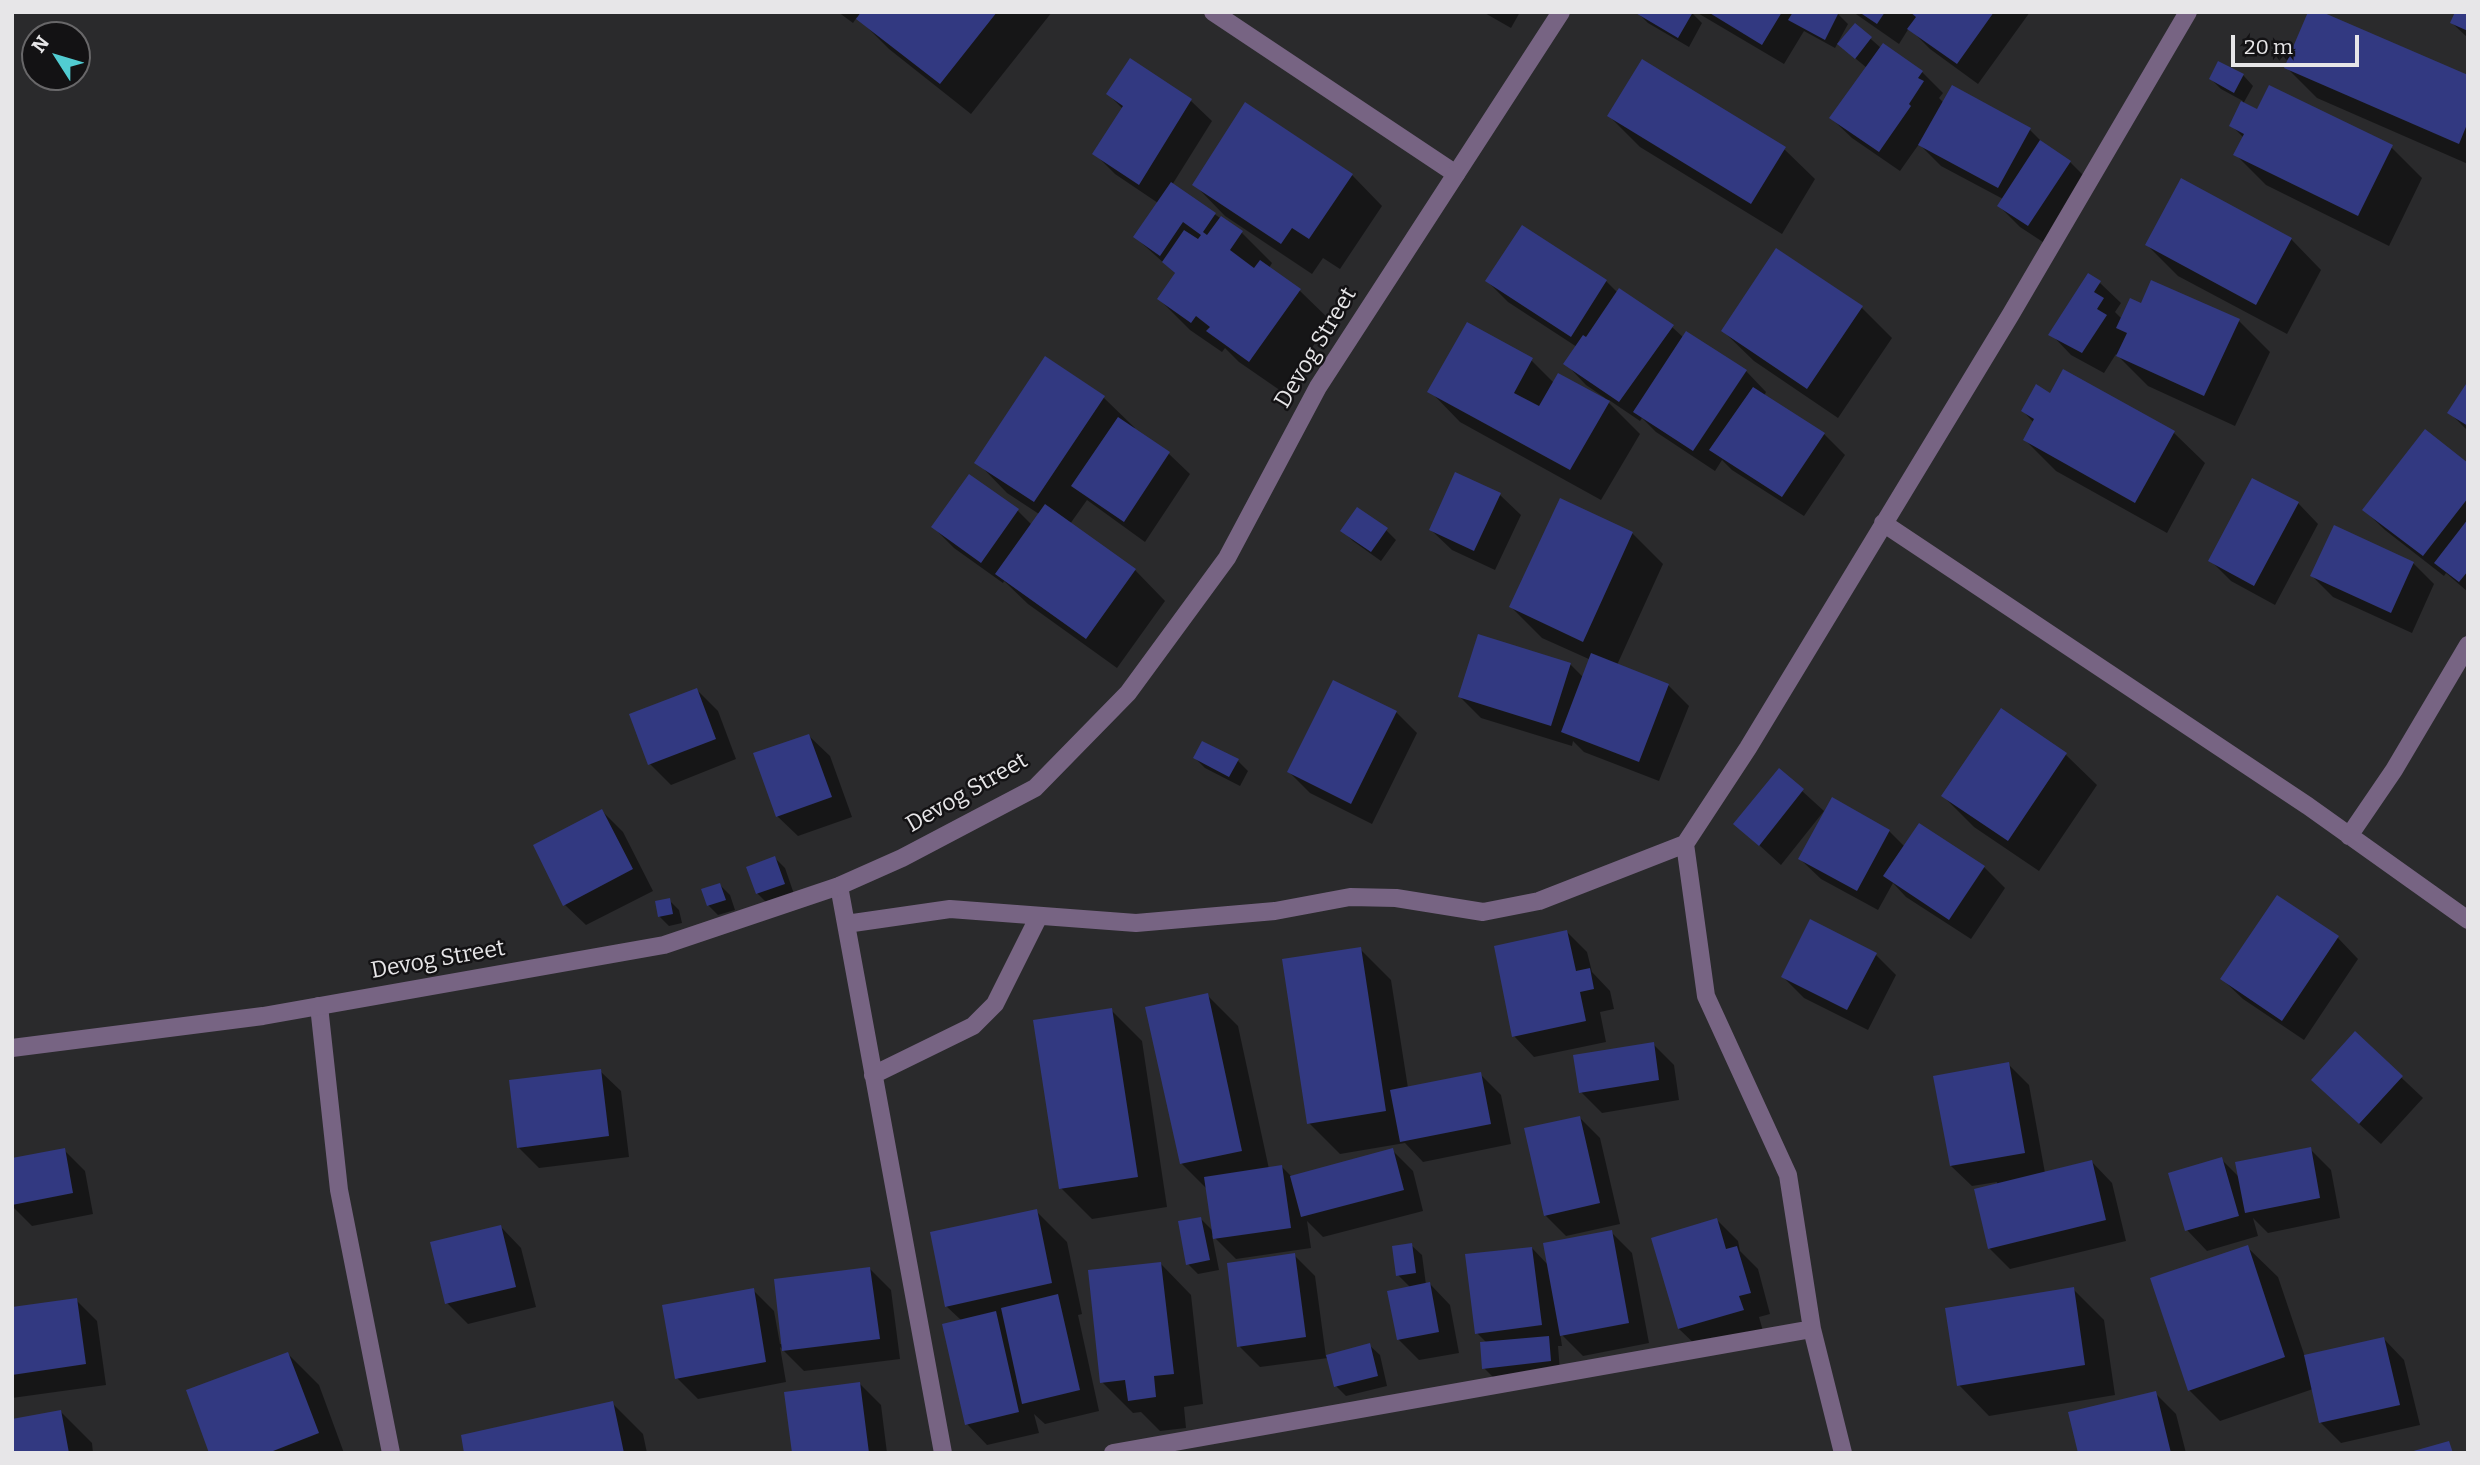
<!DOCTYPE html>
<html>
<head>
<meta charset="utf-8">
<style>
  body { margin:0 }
  #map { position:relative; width:2480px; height:1465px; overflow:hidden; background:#2a2a2c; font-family:Bitter,serif }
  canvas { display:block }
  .frame { position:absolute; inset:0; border:14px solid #e7e6e8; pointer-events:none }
  .north { position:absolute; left:21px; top:21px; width:70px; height:70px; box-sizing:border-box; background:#131214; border:2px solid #686769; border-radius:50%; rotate:307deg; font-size:19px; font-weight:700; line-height:28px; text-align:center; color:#e7e6e8 }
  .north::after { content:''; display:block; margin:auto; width:24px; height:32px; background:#51ccd2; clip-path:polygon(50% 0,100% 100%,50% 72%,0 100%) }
  .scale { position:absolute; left:2231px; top:35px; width:128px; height:32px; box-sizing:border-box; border:4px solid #e7e6e8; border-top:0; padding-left:9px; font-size:21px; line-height:24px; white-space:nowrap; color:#e7e6e8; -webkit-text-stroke:5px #131214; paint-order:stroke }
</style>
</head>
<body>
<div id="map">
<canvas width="2480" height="1465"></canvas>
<div class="frame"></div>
<div class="north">N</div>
<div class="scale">20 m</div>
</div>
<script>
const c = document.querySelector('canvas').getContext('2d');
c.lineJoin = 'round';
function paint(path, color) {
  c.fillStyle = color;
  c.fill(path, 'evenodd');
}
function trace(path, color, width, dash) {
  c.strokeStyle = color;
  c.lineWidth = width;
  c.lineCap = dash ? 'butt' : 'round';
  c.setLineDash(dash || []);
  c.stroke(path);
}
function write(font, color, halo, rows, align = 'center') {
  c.font = font + ' Bitter,serif';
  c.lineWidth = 5;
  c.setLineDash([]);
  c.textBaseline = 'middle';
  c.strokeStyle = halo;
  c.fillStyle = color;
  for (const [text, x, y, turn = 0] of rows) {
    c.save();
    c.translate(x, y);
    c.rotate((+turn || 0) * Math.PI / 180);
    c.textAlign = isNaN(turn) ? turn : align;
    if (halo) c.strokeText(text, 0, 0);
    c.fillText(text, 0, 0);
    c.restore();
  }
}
paint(new Path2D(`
  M838,12H1052L971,114L889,49L857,17L853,23Z
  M1483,12H1520L1511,28Z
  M1691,12L1702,23L1689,47L1648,23L1638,13Z
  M1696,12H1836L1848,24L1835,48L1804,31L1784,64Z
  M1853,12H2030L1978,84L1930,49L1909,28L1899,44Z
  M2468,12V38L2452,23Z
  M1855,25L1881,48L1922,72L1943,93L1939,98L1944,103L2030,130L2048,148L2070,162L2091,183L2049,246L2020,227L1999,206L2003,199L1941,166L1919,144L1900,171L1852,138L1831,118L1867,68L1850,54Z
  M1130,61L1191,101L1212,121L1172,185L1242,233L1272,263L1269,268L1300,291L1331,321L1281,391L1239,362L1225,348L1222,352L1190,330L1159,299L1176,274L1135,237L1158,203L1115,174L1094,153L1123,109L1108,94Z
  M2286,67L2468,77V164L2317,98Z
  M2243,75L2253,86L2243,104L2258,111L2391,147L2422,178L2389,246L2266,185L2236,155L2244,138L2232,126L2243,101L2221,89L2211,79Z
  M1609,116L1784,149L1815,179L1782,234L1640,147Z
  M1352,175L1382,206L1340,269L1323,258L1312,274L1225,216L1195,185Z
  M1523,227L1606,281L1618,293L1672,327L1684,338L1746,371L1766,392L1764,396L1824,434L1845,455L1804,516L1732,470L1722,460L1715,471L1656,432L1642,418L1640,421L1609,400L1608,402L1640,434L1601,500L1460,422L1430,391L1531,360L1554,383L1604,400L1605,398L1586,385L1566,364L1577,347L1508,302L1487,281Z
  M2291,239L2321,270L2287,334L2178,276L2147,245Z
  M2100,283L2121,303L2115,312L2122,319L2141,305L2239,321L2270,352L2235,426L2148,386L2116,354L2104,373L2071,355L2051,334Z
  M1862,308L1892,338L1838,418L1754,361L1723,331Z
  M1045,358L1104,398L1135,428L1134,430L1169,454L1190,474L1145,542L1087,500L1070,524L1135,570L1165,601L1117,668L1028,604L1004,581L1003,583L954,548L933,527L970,476L1018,511L1032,525L1039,514L1007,493L977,462Z
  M2064,371L2174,433L2205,463L2167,533L2056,471L2025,440L2034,423L2023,411L2051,395Z
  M2468,384V431L2450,413Z
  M2468,465V592L2446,573L2444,576L2385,530L2364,510Z
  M1500,495L1521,515L1495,570L1452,550L1431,530Z
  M2298,503L2318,524L2275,605L2231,581L2210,560Z
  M1386,530L1396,540L1381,561L1353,541L1343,531Z
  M1632,533L1663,564L1617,665L1668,685L1689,706L1659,781L1584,752L1573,741L1572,746L1481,718L1460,697L1570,664L1584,678L1591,660L1542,638L1511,607Z
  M2413,563L2434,584L2412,633L2333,597L2312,576Z
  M697,690L718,711L736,759L671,785L650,764Z
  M2002,710L2066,755L2097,785L2039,871L1974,827L1943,796Z
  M1396,712L1417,733L1372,824L1310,793L1289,772Z
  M809,736L830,756L852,817L798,836L777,816Z
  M1195,758L1238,761L1248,771L1240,786L1205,768Z
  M1779,770L1824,811L1781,865L1736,824Z
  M602,811L623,832L653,891L586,925L565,905Z
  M1920,825L1984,867L2005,888L1971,939L1906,897L1893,883L1878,910L1821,879L1800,859L1889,831L1905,847Z
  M775,858L785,868L794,894L767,903L757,893Z
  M720,885L730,895L735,910L718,915L708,905Z
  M669,900L679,910L682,923L669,926L659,916Z
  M1567,932L1587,952L1592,972L1610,991L1614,1009L1600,1012L1606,1042L1534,1057L1514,1036Z
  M2338,938L2358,959L2304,1040L2243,999L2222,979Z
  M1360,949L1391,980L1408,1088L1480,1074L1501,1095L1511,1144L1423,1162L1405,1143L1340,1154L1309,1123Z
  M1875,954L1896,975L1868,1030L1804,998L1783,977Z
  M1207,995L1238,1026L1269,1169L1282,1167L1292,1177L1392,1150L1413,1171L1423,1211L1323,1237L1307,1221L1311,1248L1236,1259L1212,1235L1219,1270L1198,1274L1188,1264L1200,1218L1214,1232L1208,1190L1181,1163Z
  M1111,1010L1142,1041L1167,1207L1092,1219L1061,1188Z
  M2355,1034L2423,1098L2381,1144L2334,1101Z
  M1653,1044L1674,1065L1679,1100L1602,1113L1581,1092Z
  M2008,1064L2029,1085L2045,1173L2092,1162L2112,1183L2126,1241L2010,1269L1989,1248L1997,1182L1972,1186L1951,1166Z
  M600,1071L621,1091L629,1157L539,1168L518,1147Z
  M1579,1117L1600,1138L1620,1224L1566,1236L1545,1215Z
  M2310,1149L2331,1170L2340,1218L2268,1233L2253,1218L2258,1236L2207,1251L2187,1230L2221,1159L2240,1178Z
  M64,1150L85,1171L93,1214L32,1226L12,1206V1160Z
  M1036,1211L1067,1242L1082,1314L1078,1315L1099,1411L1045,1424L1034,1414L1039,1433L987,1445L967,1424L962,1321L946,1306Z
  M1717,1220L1738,1241L1740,1251L1758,1269L1770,1314L1759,1317L1763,1331L1700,1349L1679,1329Z
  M501,1227L521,1248L536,1307L468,1324L447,1303Z
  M1611,1232L1632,1253L1649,1343L1583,1356L1560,1333L1562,1346H1558L1560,1371L1494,1378L1484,1368L1487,1343L1477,1333L1532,1248L1549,1266Z
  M1411,1245L1422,1255L1426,1285L1430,1284L1450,1305L1459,1353L1419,1360L1399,1340L1411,1288L1398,1275Z
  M2247,1247L2278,1277L2305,1357L2384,1339L2404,1360L2420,1425L2341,1443L2321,1423L2313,1389L2220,1421L2189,1390Z
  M1294,1255L1315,1276L1326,1357L1369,1345L1380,1355L1387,1386L1346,1396L1336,1386L1328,1358L1260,1367L1239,1346Z
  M1161,1264L1191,1295L1203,1404L1184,1407L1186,1428L1160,1431L1141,1412L1133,1413L1102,1382Z
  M870,1269L891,1290L900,1359L804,1371L780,1347L786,1382L698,1399L677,1378L753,1290L774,1311L780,1344H783Z
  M2073,1289L2104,1320L2115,1395L1989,1416L1959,1385Z
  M76,1300L97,1321L106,1385L12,1398V1309Z
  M288,1354L319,1385L344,1453H211Z
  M860,1384L881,1405L887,1453H793Z
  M2155,1393L2176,1414L2186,1453H2080Z
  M612,1403L643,1434L647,1453H466Z
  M61,1412L92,1443L93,1453H12Z`), '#0007');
paint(new Path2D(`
  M861,12H997L940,84L856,19Z
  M1634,12H1693L1678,38Z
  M1708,12H1782L1762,45Z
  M1793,12H1839L1825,40L1788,20Z
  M1859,12H1885L1877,24Z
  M1910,12H1994L1957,64L1907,29L1916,17Z
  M2308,12H2322L2468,75V122L2459,144L2284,68Z
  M2455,12H2468V31L2450,23Z
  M1855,23L1872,37L1855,59L1837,44Z
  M1883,43L1923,71L1918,78L1924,81L1909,104L1911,106L1879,152L1829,118Z
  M1130,58L1192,99L1139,185L1092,154L1123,106L1106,94Z
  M1642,59L1786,147L1751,204L1607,116Z
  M2218,61L2244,74L2234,93L2209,79Z
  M1952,85L2031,128L1998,188L1918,145Z
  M2269,85L2393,145L2358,216L2233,155L2244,134L2229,126L2241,101L2257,109Z
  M1245,102L1353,174L1309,239L1292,228L1281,244L1192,185Z
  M2040,140L2071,161L2028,226L1997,206Z
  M2181,178L2292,238L2256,305L2145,245Z
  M1171,182L1216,213L1203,232L1207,235L1221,216L1243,231L1230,250L1254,268L1260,260L1301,289L1249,362L1206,331L1210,327L1196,316L1191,323L1157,299L1175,273L1162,262L1184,230L1198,239L1201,235L1183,222L1160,256L1133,237Z
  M1522,225L1607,280L1571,337L1485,281Z
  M1776,248L1863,306L1807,389L1721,331Z
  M2088,273L2101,281L2094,292L2104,298L2097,309L2107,315L2082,353L2048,335Z
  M2151,280L2240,319L2204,396L2116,356L2127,333L2116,328L2130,298L2141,303Z
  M1619,288L1674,325L1619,402L1563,364L1583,335L1586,337Z
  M1467,322L1533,358L1514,393L1539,406L1558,373L1610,401L1570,470L1427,392Z
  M1686,331L1747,370L1693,451L1633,412Z
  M1045,356L1105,396L1034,502L974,463Z
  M2063,369L2175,431L2135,503L2023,440L2034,419L2021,411L2036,384L2050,393Z
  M2468,381V426L2447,413Z
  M1753,387L1825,433L1782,497L1709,450Z
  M1118,417L1170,452L1124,522L1071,486Z
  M2425,429L2468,463V498L2423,556L2362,510Z
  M1455,472L1501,493L1474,551L1429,530Z
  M969,474L1019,509L981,563L931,527Z
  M2252,478L2299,502L2254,586L2208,561Z
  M1560,498L1633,532L1583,642L1509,607Z
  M1045,504L1136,569L1086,639L995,574Z
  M1357,507L1388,528L1371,552L1340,531Z
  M2468,519V571L2459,582L2434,563Z
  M2334,525L2414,562L2391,613L2310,576Z
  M1478,634L1571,663L1551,726L1458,697Z
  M1591,653L1669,684L1639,762L1561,732Z
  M1333,680L1397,711L1351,804L1287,772Z
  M697,688L716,739L648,765L629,714Z
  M2001,708L2067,753L2008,841L1941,796Z
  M809,734L832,797L776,817L753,753Z
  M1202,741L1239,759L1229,777L1193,758Z
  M1779,768L1804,789L1759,846L1733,824Z
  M1832,797L1890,830L1857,891L1798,859Z
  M602,809L633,869L563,906L533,845Z
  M1919,823L1985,866L1949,920L1883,876Z
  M775,856L785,884L756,894L746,867Z
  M720,883L726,900L707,906L701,889Z
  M2277,895L2339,936L2282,1021L2220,979Z
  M670,898L673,914L658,917L655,901Z
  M1810,919L1877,953L1847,1010L1781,977Z
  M1567,930L1576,971L1590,968L1594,989L1580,992L1586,1021L1512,1037L1494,946Z
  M1361,947L1386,1111L1307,1124L1282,959Z
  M1208,993L1242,1151L1180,1164L1145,1007Z
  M1112,1008L1138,1177L1059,1189L1033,1020Z
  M2355,1031L2403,1076L2359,1124L2311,1080Z
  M1654,1042L1659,1080L1579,1093L1573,1055Z
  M2009,1062L2025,1153L1950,1166L1933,1076Z
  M601,1069L609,1136L517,1148L509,1080Z
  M1481,1072L1491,1124L1400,1142L1390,1090Z
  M1580,1116L1600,1203L1544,1216L1524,1128Z
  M2311,1147L2320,1198L2245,1213L2235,1162Z
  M65,1148L73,1193L12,1205V1158Z
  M1393,1148L1404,1190L1301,1217L1290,1176Z
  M2222,1157L2239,1216L2185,1231L2168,1173Z
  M2092,1160L2106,1220L1988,1249L1974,1189Z
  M1282,1165L1291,1228L1213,1239L1204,1177Z
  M1037,1209L1052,1283L945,1307L930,1232Z
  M1201,1217L1210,1260L1186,1265L1178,1221Z
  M1717,1218L1726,1249L1737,1246L1751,1293L1739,1296L1744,1310L1678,1329L1651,1238Z
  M501,1225L516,1287L445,1304L430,1242Z
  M1612,1230L1629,1323L1560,1336L1543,1243Z
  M1412,1243L1416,1273L1396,1276L1392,1246Z
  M2248,1245L2285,1357L2188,1391L2150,1278Z
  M1532,1247L1542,1325L1475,1334L1465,1254Z
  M1295,1253L1306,1337L1237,1347L1227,1263Z
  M1161,1262L1174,1374L1154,1376L1156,1397L1128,1401L1125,1380L1100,1383L1088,1270Z
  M870,1267L880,1339L782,1351L774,1279Z
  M1430,1282L1439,1332L1397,1340L1387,1291Z
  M2074,1287L2085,1365L1957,1386L1945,1308Z
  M754,1288L766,1362L675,1379L662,1305Z
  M1058,1294L1080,1390L1022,1404L1001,1308Z
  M77,1298L86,1364L12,1375V1307Z
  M996,1311L1019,1412L965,1425L942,1324Z
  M1549,1336L1551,1361L1482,1369L1480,1342Z
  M2384,1337L2400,1405L2319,1423L2304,1355Z
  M1370,1343L1378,1376L1334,1387L1326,1355Z
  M288,1352L319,1433L268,1453H209L186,1390Z
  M860,1382L869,1453H792L784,1392Z
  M2156,1391L2171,1453H2078L2068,1412Z
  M613,1401L624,1453H464L461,1435Z
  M61,1410L69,1453H12V1419Z
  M2449,1441L2453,1453H2411L2410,1452Z`), '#323981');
trace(new Path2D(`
  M1213,12L1456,174
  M1883,523L2308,806L2468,920
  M2349,836L2394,770L2468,645
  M1685,844L1706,996L1788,1175L1812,1329L1843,1453
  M839,886L943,1453
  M846,924L950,909L1136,923L1275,911L1350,897L1396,898L1483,912L1539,901L1685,844L1748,748L2011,314L2188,12
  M319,1006L339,1190L391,1453
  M873,1075L973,1026L995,1004L1039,916
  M1113,1453L1812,1329`), '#776483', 18);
trace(new Path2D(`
  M12,1048L263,1016L664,945L839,886L902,858L1035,788L1128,693L1227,558L1318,387L1561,12`), '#776483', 18);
write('23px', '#e7e6e8', '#131214', [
  ["Devog Street",1316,348,-59],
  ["Devog Street",967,793,-30],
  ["Devog Street",438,960,-10]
]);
</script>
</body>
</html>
